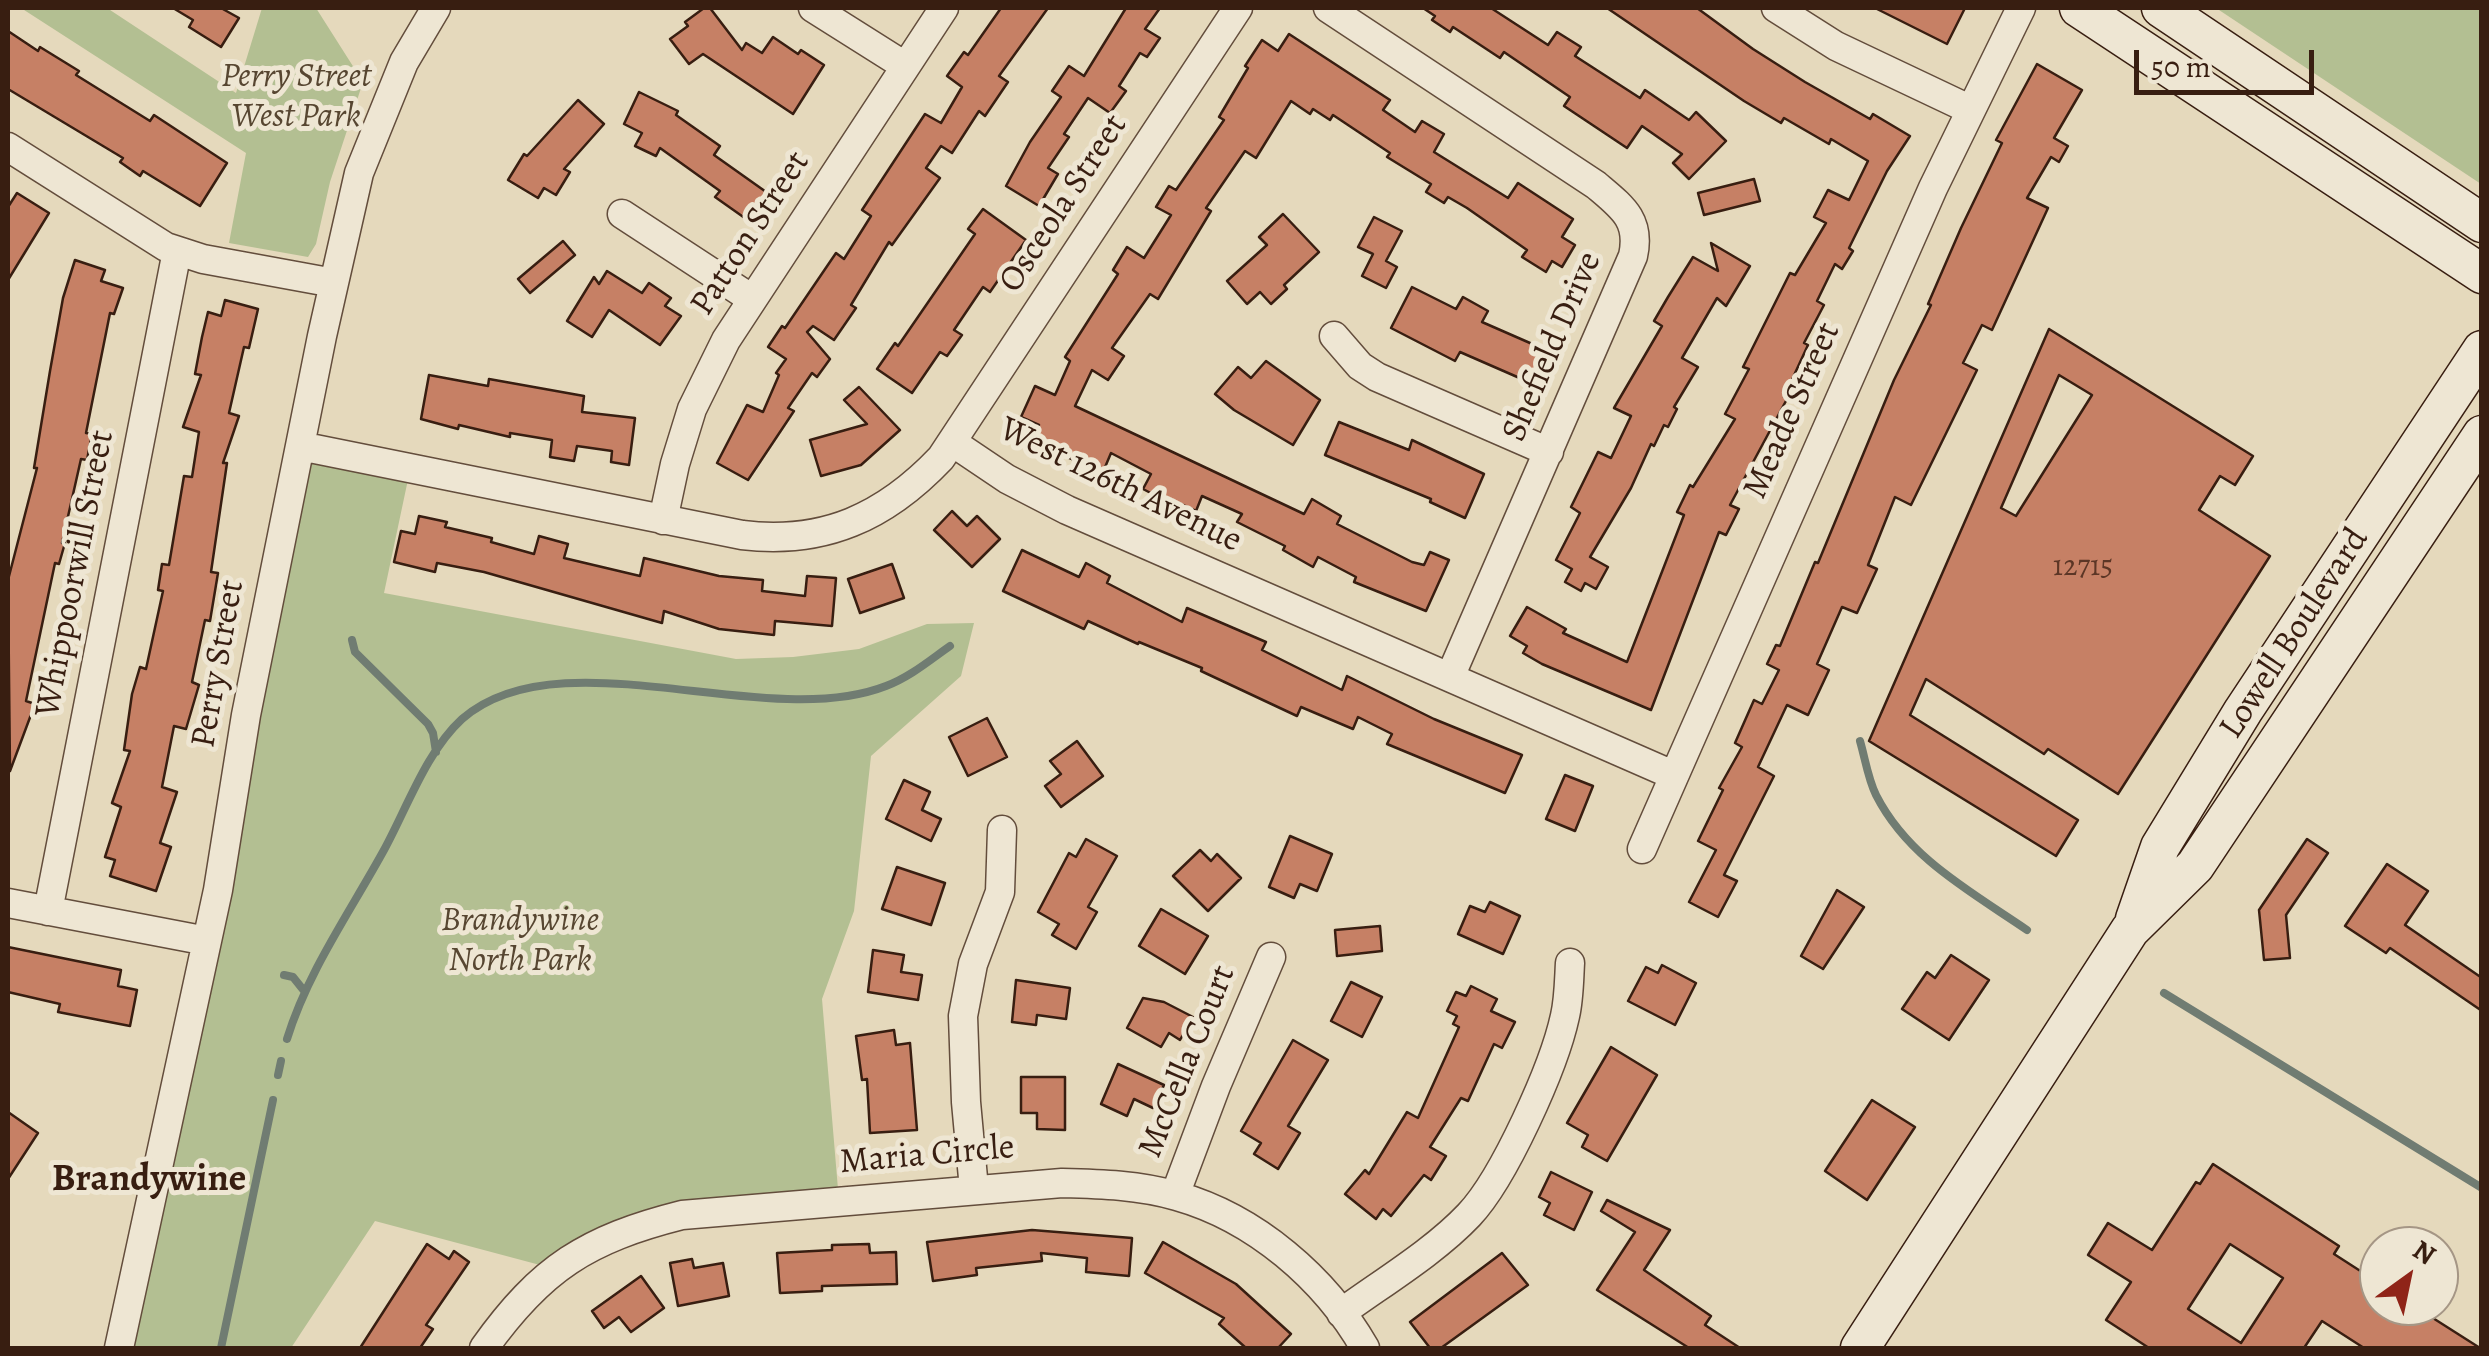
<!DOCTYPE html>
<html>
<head>
<meta charset="utf-8">
<style>
  body { margin:0 }
  #map { position:relative; width:2489px; height:1356px; overflow:hidden; background:#e5d9bc; font-family:Alegreya,serif }
  canvas { display:block }
  .frame { position:absolute; inset:0; border:10px solid #381e11; pointer-events:none }
  .north { position:absolute; left:2359px; top:1226px; width:100px; height:100px; box-sizing:border-box; background:#eee6d3; border:2px solid #a59685; border-radius:50%; rotate:33deg; font-size:28px; font-weight:700; line-height:40px; text-align:center; color:#381e11 }
  .north::after { content:''; display:block; margin:auto; width:35px; height:45px; background:#8f2418; clip-path:polygon(50% 0,100% 100%,50% 72%,0 100%) }
  .scale { position:absolute; left:2134px; top:50px; width:180px; height:45px; box-sizing:border-box; border:5px solid #381e11; border-top:0; padding-left:12px; font-size:30px; line-height:35px; white-space:nowrap; color:#381e11; -webkit-text-stroke:8px #eee6d3; paint-order:stroke }
</style>
</head>
<body>
<div id="map">
<canvas width="2489" height="1356"></canvas>
<div class="frame"></div>
<div class="north">N</div>
<div class="scale">50 m</div>
</div>
<script>
const c = document.querySelector('canvas').getContext('2d');
c.lineJoin = 'round';
function paint(path, color) {
  c.fillStyle = color;
  c.fill(path, 'evenodd');
}
function trace(path, color, width, dash) {
  c.strokeStyle = color;
  c.lineWidth = width;
  c.lineCap = dash ? 'butt' : 'round';
  c.setLineDash(dash || []);
  c.stroke(path);
}
function write(font, color, halo, rows, align = 'center') {
  c.font = font + ' Alegreya,serif';
  c.lineWidth = 10;
  c.setLineDash([]);
  c.textBaseline = 'middle';
  c.strokeStyle = halo;
  c.fillStyle = color;
  for (const [text, x, y, turn = 0] of rows) {
    c.save();
    c.translate(x, y);
    c.rotate((+turn || 0) * Math.PI / 180);
    c.textAlign = isNaN(turn) ? turn : align;
    if (halo) c.strokeText(text, 0, 0);
    c.fillText(text, 0, 0);
    c.restore();
  }
}
paint(new Path2D(`
  M21,8H107L236,93L262,8H316L363,82L330,182L316,244L308,257L229,243L246,153Z
  M2216,8H2481V184Z
  M300,446L410,470L384,593L736,659L793,657L859,649L927,624L974,623L961,676L871,756L854,911L822,999L839,1201L682,1215L555,1269L375,1221L291,1348H119Z`), '#b3bf92');
trace(new Path2D(`
  M352,640L355,652L428,724L433,733L436,752
  M1860,741C1865,758 1868,779 1876,795C1908,858 1970,891 2027,930
  M284,975L293,977L305,992
  M2164,993L2482,1188
  M287,1039C308,971 350,912 384,850C407,808 426,752 462,719C560,633 766,733 886,686C910,677 930,660 950,646
  M278,1075L281,1061
  M221,1348L273,1100`), '#707c72', 8);
const building = new Path2D(`
  M173,8H221L239,18L221,47L189,27L193,20Z
  M704,8H710L742,50L746,43L762,53L773,37L798,54L801,50L824,65L793,114L703,54L689,64L670,39L688,26L685,22Z
  M1001,8H1048L999,76L1008,82L985,116L979,111L952,153L941,146L926,168L940,178L892,245L889,242L851,305L856,308L834,340L813,326L807,332L830,359L817,377L812,373L788,408L794,411L748,480L717,463L747,405L763,412L779,375L776,373L786,359L768,347L782,326L785,328L836,253L844,259L871,216L862,210L925,114L941,123L962,87L947,76L964,52L968,55Z
  M1126,8H1160L1145,29L1160,38L1147,57L1140,53L1119,86L1126,91L1110,113L1088,98L1064,134L1069,137L1048,168L1058,174L1039,206L1006,186L1030,142L1061,97L1052,91L1069,66L1084,76Z
  M1423,8H1491L1548,45L1557,32L1581,47L1575,56L1640,98L1645,90L1689,120L1696,112L1726,141L1689,179L1673,163L1682,154L1642,126L1627,148L1564,106L1570,97L1504,52L1500,58L1453,27L1450,32L1432,20L1435,16Z
  M1607,8H1697L1753,49L1805,82L1870,119L1873,114L1910,136L1887,171L1849,248L1853,251L1842,269L1835,264L1817,301L1824,305L1804,343L1808,345L1784,397L1787,399L1730,505L1739,509L1726,535L1719,532L1651,710L1542,664L1523,653L1527,646L1510,636L1527,607L1566,629L1563,633L1627,662L1684,515L1677,512L1690,485L1693,487L1735,419L1725,414L1749,369L1743,367L1790,273L1795,275L1826,223L1814,217L1828,190L1849,200L1868,161L1831,139L1829,144L1784,118L1781,123L1744,101Z
  M1875,8H1965L1947,44Z
  M8,31L38,51L40,47L79,71L76,75L150,121L154,115L227,163L200,206L143,171L140,176L120,162L123,158L8,89Z
  M1289,34L1390,100L1383,110L1415,132L1422,121L1444,134L1434,152L1508,198L1518,183L1573,219L1562,237L1575,245L1562,267L1552,261L1546,272L1522,257L1527,250L1467,208L1448,197L1444,203L1426,192L1431,184L1387,157L1390,153L1333,115L1330,120L1313,109L1310,114L1291,101L1256,158L1245,151L1206,208L1211,211L1158,299L1150,294L1112,348L1124,356L1108,380L1092,370L1075,406L1304,514L1312,499L1341,516L1337,524L1412,562L1424,565L1430,552L1449,560L1426,611L1354,582L1356,577L1318,557L1313,567L1283,550L1285,546L1237,522L1242,514L1202,496L1196,511L1165,497L1164,500L1143,489L1151,474L1111,453L1103,472L1031,442L1039,425L1021,417L1035,386L1055,395L1070,361L1065,357L1118,274L1113,270L1127,247L1144,258L1171,215L1156,207L1169,186L1176,190L1224,120L1219,117L1248,68L1245,66L1262,40L1278,51Z
  M2037,64L2082,90L2054,138L2068,146L2059,162L2051,157L2027,198L2048,208L1992,330L1982,325L1963,363L1977,370L1911,505L1895,497L1868,565L1877,569L1857,613L1842,607L1817,664L1829,670L1808,715L1787,705L1758,767L1774,776L1724,875L1737,881L1718,917L1689,902L1716,850L1698,841L1723,790L1719,788L1742,747L1735,743L1754,700L1762,704L1779,670L1767,664L1776,645L1780,646L1815,562L1818,563L1894,380L1931,305L1928,304L1961,228L2002,143L1996,140Z
  M639,92L678,111L676,115L720,146L714,155L769,194L749,221L715,197L720,191L660,148L656,156L635,146L642,133L624,124Z
  M578,100L604,124L564,169L570,172L556,195L544,188L538,198L508,180L524,154L527,156Z
  M1754,179L1760,201L1704,215L1698,193Z
  M17,193L49,213L8,280V207Z
  M983,209L1026,240L990,292L983,287L954,330L962,335L947,356L940,352L912,393L877,369L895,343L898,346L975,234L968,229Z
  M1283,214L1319,252L1284,285L1287,289L1271,304L1260,292L1247,304L1227,281L1267,245L1259,237Z
  M1374,217L1402,231L1386,261L1397,267L1386,288L1362,276L1373,254L1358,247Z
  M563,241L575,255L530,293L518,279Z
  M1711,243L1750,266L1726,306L1717,298L1682,358L1698,367L1674,407L1677,409L1668,427L1664,425L1654,446L1651,444L1631,488L1590,557L1608,567L1596,589L1585,583L1581,591L1565,582L1572,569L1556,560L1580,513L1571,507L1598,452L1611,458L1631,416L1614,408L1662,326L1654,321L1668,297L1693,257L1718,271Z
  M75,260L105,270L101,281L123,288L114,314L110,313L86,433L92,434L87,460L81,459L62,543H65L59,564L55,563L26,701L35,704L10,771L8,580L37,468H34L50,371L63,298Z
  M607,271L642,293L649,283L671,298L665,306L681,316L660,345L609,310L592,337L567,321L594,277L599,284Z
  M1412,287L1456,309L1463,297L1488,311L1482,322L1546,350L1531,383L1460,352L1455,361L1391,328Z
  M225,300L258,309L249,348L244,347L229,413L239,416L223,463H227L211,572L218,573L210,621L205,620L192,682L199,685L186,729L174,726L162,787L177,792L160,843L171,847L156,891L110,876L115,860L105,857L121,807L112,803L130,751L124,750L132,694L140,667L146,669L163,591L158,590L162,564L169,565L184,476L192,477L199,432L183,427L201,375L195,374L202,337L208,312L221,316Z
  M2049,329L2253,456L2235,485L2220,476L2199,510L2270,556L2118,794L2048,749L2044,754L1926,679L1910,715L2078,820L2056,856L1869,741ZM2059,375L2092,395L2016,516L2001,508Z
  M1266,361L1320,400L1293,445L1234,410L1215,394L1238,367L1251,378Z
  M429,375L488,386L489,379L584,396L582,412L635,418L629,465L611,462L612,451L577,446L574,461L550,457L552,440L510,433V437L459,425L458,429L421,419Z
  M859,387L900,430L861,465L821,476L810,440L867,424L844,400Z
  M1339,422L1409,450L1412,440L1484,474L1465,518L1430,502L1431,499L1325,455Z
  M952,511L967,526L977,516L1000,539L972,567L934,530Z
  M419,516L447,522L445,527L492,538L491,542L534,554L539,536L568,544L564,558L640,576L644,558L719,576L763,580L762,591L805,596L807,576L836,578L832,626L775,621L774,635L719,629L664,611L662,623L484,572L437,563L435,572L394,562L401,531L415,534Z
  M1022,550L1079,577L1086,563L1110,576L1107,583L1182,622L1187,608L1266,642L1262,650L1342,690L1347,676L1434,719L1522,755L1505,793L1387,744L1392,734L1358,717L1353,729L1301,707L1297,716L1201,671L1202,668L1139,642L1138,644L1088,621L1084,629L1003,591Z
  M892,564L904,598L860,613L848,579Z
  M987,718L1007,757L968,776L949,737Z
  M1077,741L1103,776L1061,807L1045,786L1061,774L1050,761Z
  M1565,775L1593,786L1575,831L1546,819Z
  M904,780L930,792L922,810L941,819L931,841L886,819Z
  M1290,836L1332,854L1317,891L1300,884L1294,898L1269,887Z
  M1086,839L1117,856L1088,907L1097,912L1076,949L1052,935L1059,924L1038,912L1069,853L1076,857Z
  M2307,839L2328,853L2286,915L2290,958L2264,960L2259,910Z
  M1200,850L1211,861L1217,854L1241,878L1208,911L1173,876Z
  M2387,864L2428,891L2405,925L2482,978V1011L2390,948L2386,953L2345,926Z
  M897,867L945,883L931,925L882,909Z
  M1837,890L1864,907L1823,969L1801,956Z
  M1490,902L1520,916L1503,954L1458,934L1470,906L1485,912Z
  M1161,909L1208,936L1185,974L1139,946Z
  M1380,926L1382,951L1337,956L1335,930Z
  M8,947L121,970L118,986L137,990L130,1026L58,1012L60,1004L8,992Z
  M873,950L904,955L901,972L922,975L918,1000L868,992Z
  M1951,955L1989,980L1949,1040L1902,1009L1927,972L1935,978Z
  M1662,965L1696,983L1675,1025L1628,1001L1646,967L1658,973Z
  M1016,980L1070,988L1066,1019L1037,1015L1036,1025L1012,1022Z
  M1351,982L1382,997L1362,1037L1331,1021Z
  M1471,986L1497,999L1491,1011L1515,1022L1502,1048L1494,1044L1468,1101L1461,1098L1430,1147L1446,1156L1431,1180L1424,1175L1391,1216L1383,1209L1376,1219L1345,1194L1365,1170L1369,1174L1407,1112L1418,1118L1459,1027L1453,1024L1457,1016L1447,1011L1456,992L1466,996Z
  M1143,998L1164,1002L1193,1017L1180,1040L1169,1033L1161,1047L1127,1028Z
  M894,1030L896,1045L910,1043L917,1130L870,1133L867,1079L862,1080L856,1036Z
  M1293,1040L1328,1060L1288,1126L1300,1133L1278,1169L1254,1154L1261,1143L1241,1131Z
  M1611,1047L1657,1075L1607,1161L1582,1147L1588,1135L1567,1123Z
  M1118,1064L1164,1085L1153,1108L1134,1099L1127,1116L1101,1104Z
  M1021,1077H1065V1130L1037,1129V1113H1021Z
  M1872,1100L1915,1127L1867,1200L1825,1171Z
  M8,1112L38,1133L8,1179Z
  M2213,1164L2339,1246L2334,1254L2379,1283V1306H2414L2480,1348H2364L2322,1321L2304,1348H2149L2106,1320L2131,1282L2088,1255L2108,1223L2152,1250L2196,1182L2200,1184ZM2230,1244L2283,1278L2241,1343L2188,1309Z
  M1551,1172L1592,1192L1574,1230L1544,1215L1550,1203L1539,1197Z
  M1607,1200L1670,1230L1644,1270L1711,1316L1705,1325L1740,1348H1689L1597,1290L1635,1232L1601,1211Z
  M1032,1230L1132,1238L1129,1276L1086,1272L1087,1258L1041,1253L1042,1261L976,1268L977,1275L933,1281L927,1242Z
  M1163,1242L1236,1284L1291,1334L1278,1348H1246L1219,1324L1224,1318L1145,1273Z
  M427,1244L449,1259L454,1251L469,1262L426,1325L433,1329L420,1348H360Z
  M869,1244L870,1253L896,1252L897,1284L822,1286V1291L780,1293L777,1253L832,1250V1245Z
  M1502,1253L1528,1285L1441,1348H1430L1410,1322Z
  M692,1259L694,1268L723,1263L729,1296L678,1306L670,1263Z
  M641,1276L664,1308L631,1332L619,1317L604,1328L592,1311Z`);
paint(building, '#c68065');
trace(building, '#381e11', 2.5);
const minor = new Path2D(`
  M813,8L905,66
  M1328,8L1596,185C1622,207 1641,220 1633,256L1450,677
  M1776,8L1836,46L1969,109
  M8,147L166,247L203,259L334,283
  M622,214L752,299
  M1334,336L1360,366L1377,377L1549,452
  M952,442L1007,479L1067,510L1673,775
  M300,446L742,535C824,545 885,517 941,458L1238,8
  M663,520L675,464L692,409L726,340L944,8
  M1642,849L1933,188L2021,8
  M8,903L207,941
  M48,911L177,251
  M974,1189L966,1102L963,1016L973,964L1000,892L1002,830
  M1175,1195L1216,1086L1271,957
  M1341,1313C1382,1283 1434,1252 1469,1215C1504,1178 1554,1067 1565,1016C1569,999 1569,980 1570,963
  M119,1348L218,890L246,715L322,336L359,173L404,62L436,8
  M484,1348C541,1268 587,1239 682,1215L1062,1183C1101,1184 1139,1185 1177,1196C1255,1218 1325,1278 1365,1348`);
const secondary = new Path2D(`
  M2079,8L2482,274
  M2161,8L2482,223
  M2135,919L2160,847L2243,711L2482,350
  M1860,1348L2130,930L2195,866L2482,435`);
trace(minor, '#634d3c', 31);
trace(secondary, '#381e11', 41);
trace(minor, '#eee6d3', 28);
trace(secondary, '#eee6d3', 38);
write('30px', '#5c3626', null, [
  ["12715",2083,568]
]);
write('italic 35px', '#574631', '#eee6d3', [
  ["Perry Street",296,77],
  ["West Park",296,117],
  ["Brandywine",520,921],
  ["North Park",520,961]
]);
write('35px', '#381e11', '#eee6d3', [
  ["Osceola Street",1064,204,-57],
  ["Patton Street",751,234,-57],
  ["Shefield Drive",1553,347,-67],
  ["Meade Street",1793,411,-66],
  ["West 126th Avenue",1120,486,26],
  ["Whippoorwill Street",76,574,-79],
  ["Lowell Boulevard",2295,634,-57],
  ["Perry Street",219,664,-80],
  ["McCella Court",1188,1062,-68],
  ["Maria Circle",927,1156,-5]
]);
write('bold 38px', '#381e11', '#eee6d3', [
  ["Brandywine",149,1181]
]);
</script>
</body>
</html>
